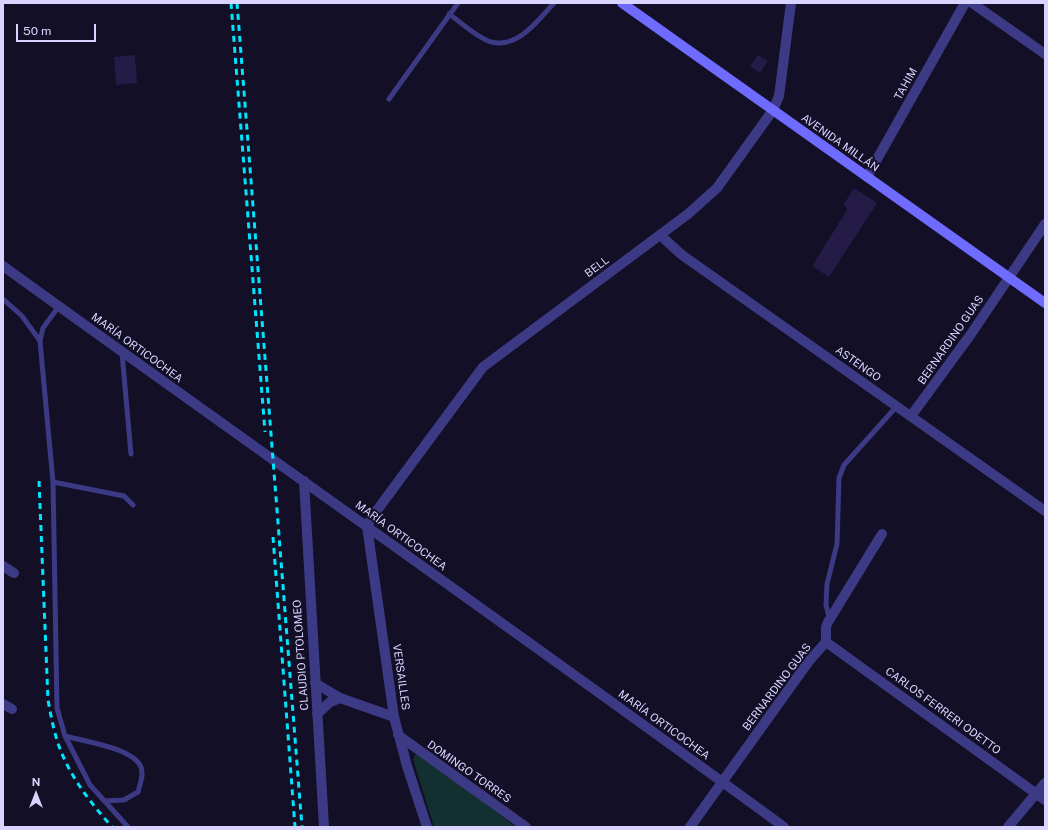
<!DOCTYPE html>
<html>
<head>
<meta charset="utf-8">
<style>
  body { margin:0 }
  #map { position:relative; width:1048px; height:830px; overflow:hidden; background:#130f26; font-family:"Public Sans",sans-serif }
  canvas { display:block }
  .frame { position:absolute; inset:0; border:4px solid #d9d4ff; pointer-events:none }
  .north { position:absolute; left:16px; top:774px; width:40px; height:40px; -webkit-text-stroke:3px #130f26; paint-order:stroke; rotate:0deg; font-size:11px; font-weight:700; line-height:16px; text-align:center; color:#d9d4ff }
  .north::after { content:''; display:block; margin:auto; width:14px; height:18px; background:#d9d4ff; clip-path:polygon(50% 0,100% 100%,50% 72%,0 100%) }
  .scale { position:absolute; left:16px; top:24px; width:80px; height:18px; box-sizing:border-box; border:2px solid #d9d4ff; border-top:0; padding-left:5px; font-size:12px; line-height:14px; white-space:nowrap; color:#d9d4ff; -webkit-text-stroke:3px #130f26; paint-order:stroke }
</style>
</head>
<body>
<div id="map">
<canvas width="1048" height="830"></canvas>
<div class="frame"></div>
<div class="north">N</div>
<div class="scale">50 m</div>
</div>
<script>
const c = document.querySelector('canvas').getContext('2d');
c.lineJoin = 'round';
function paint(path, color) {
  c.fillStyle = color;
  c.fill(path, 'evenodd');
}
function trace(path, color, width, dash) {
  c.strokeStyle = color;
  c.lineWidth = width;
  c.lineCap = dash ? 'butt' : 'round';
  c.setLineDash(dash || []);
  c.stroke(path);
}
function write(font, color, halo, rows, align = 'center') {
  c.font = font + ' "Public Sans",sans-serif';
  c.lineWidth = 4;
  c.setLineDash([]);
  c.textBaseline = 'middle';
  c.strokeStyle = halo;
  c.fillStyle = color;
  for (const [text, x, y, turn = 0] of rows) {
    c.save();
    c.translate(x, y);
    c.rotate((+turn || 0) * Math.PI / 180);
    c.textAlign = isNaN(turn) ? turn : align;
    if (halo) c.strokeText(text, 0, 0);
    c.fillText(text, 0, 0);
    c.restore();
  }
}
paint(new Path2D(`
  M416,754L421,755L516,827H434L413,759Z`), '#12302f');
paint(new Path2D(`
  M135,55L137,83L116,85L114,57Z
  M758,55L768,61L760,73L750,66Z
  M854,188L877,203L829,277L812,266L847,210L844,204Z`), '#241b47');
trace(new Path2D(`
  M449,14C462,23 476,37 491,42C518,49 538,20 554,3
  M389,99L458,3
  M3,299L22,316L40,341
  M59,306L43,328L40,341L53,482L57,708L65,736L90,785L128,827
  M122,353L131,454
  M53,482L124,496L133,505
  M829,617L826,605L827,584L837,544L839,478L844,465L897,406
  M65,736C83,741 133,748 141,767C144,775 140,784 138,792L124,800L104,801`), '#3d3a85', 5);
trace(new Path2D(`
  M972,3L1045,54
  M867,177L965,3
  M660,235L682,255L1045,511
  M3,266C263,454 526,638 784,827
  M911,416L971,334L1045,224
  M304,481L324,827
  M3,566L14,573
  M826,642L1045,800
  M315,683L340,698L394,717
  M3,704L12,709
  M317,714L330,702L340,698
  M398,735L526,827
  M427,827L407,766L394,717L367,526L372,517L483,367L688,214L717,188L773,110L779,96L791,3
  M690,827L809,661L826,642V627L828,622L882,534
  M1008,827L1045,783`), '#3d3a85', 10);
trace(new Path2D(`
  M622,3L1045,303`), '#6f6bff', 10);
trace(new Path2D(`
  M231,3L265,432
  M237,3L302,827
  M39,481L48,700C50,711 52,722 55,733C64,769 88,800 112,827
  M273,537L295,827`), '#00e5ff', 3, [6, 5]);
write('11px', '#d9d4ff', '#130f26', [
  ["TAHIM",906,84,-61],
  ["AVENIDA MILLÁN",840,143,35],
  ["BELL",597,267,-37],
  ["BERNARDINO GUAS",951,340,-55],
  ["MARÍA ORTICOCHEA",137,348,36],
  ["ASTENGO",858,364,35],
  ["MARÍA ORTICOCHEA",401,536,36],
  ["CLAUDIO PTOLOMEO",301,655,-94],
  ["VERSAILLES",401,677,82],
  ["BERNARDINO GUAS",777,687,-53],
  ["CARLOS FERRERI ODETTO",943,711,36],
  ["MARÍA ORTICOCHEA",664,725,36],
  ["DOMINGO TORRES",469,772,35]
]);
</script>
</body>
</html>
